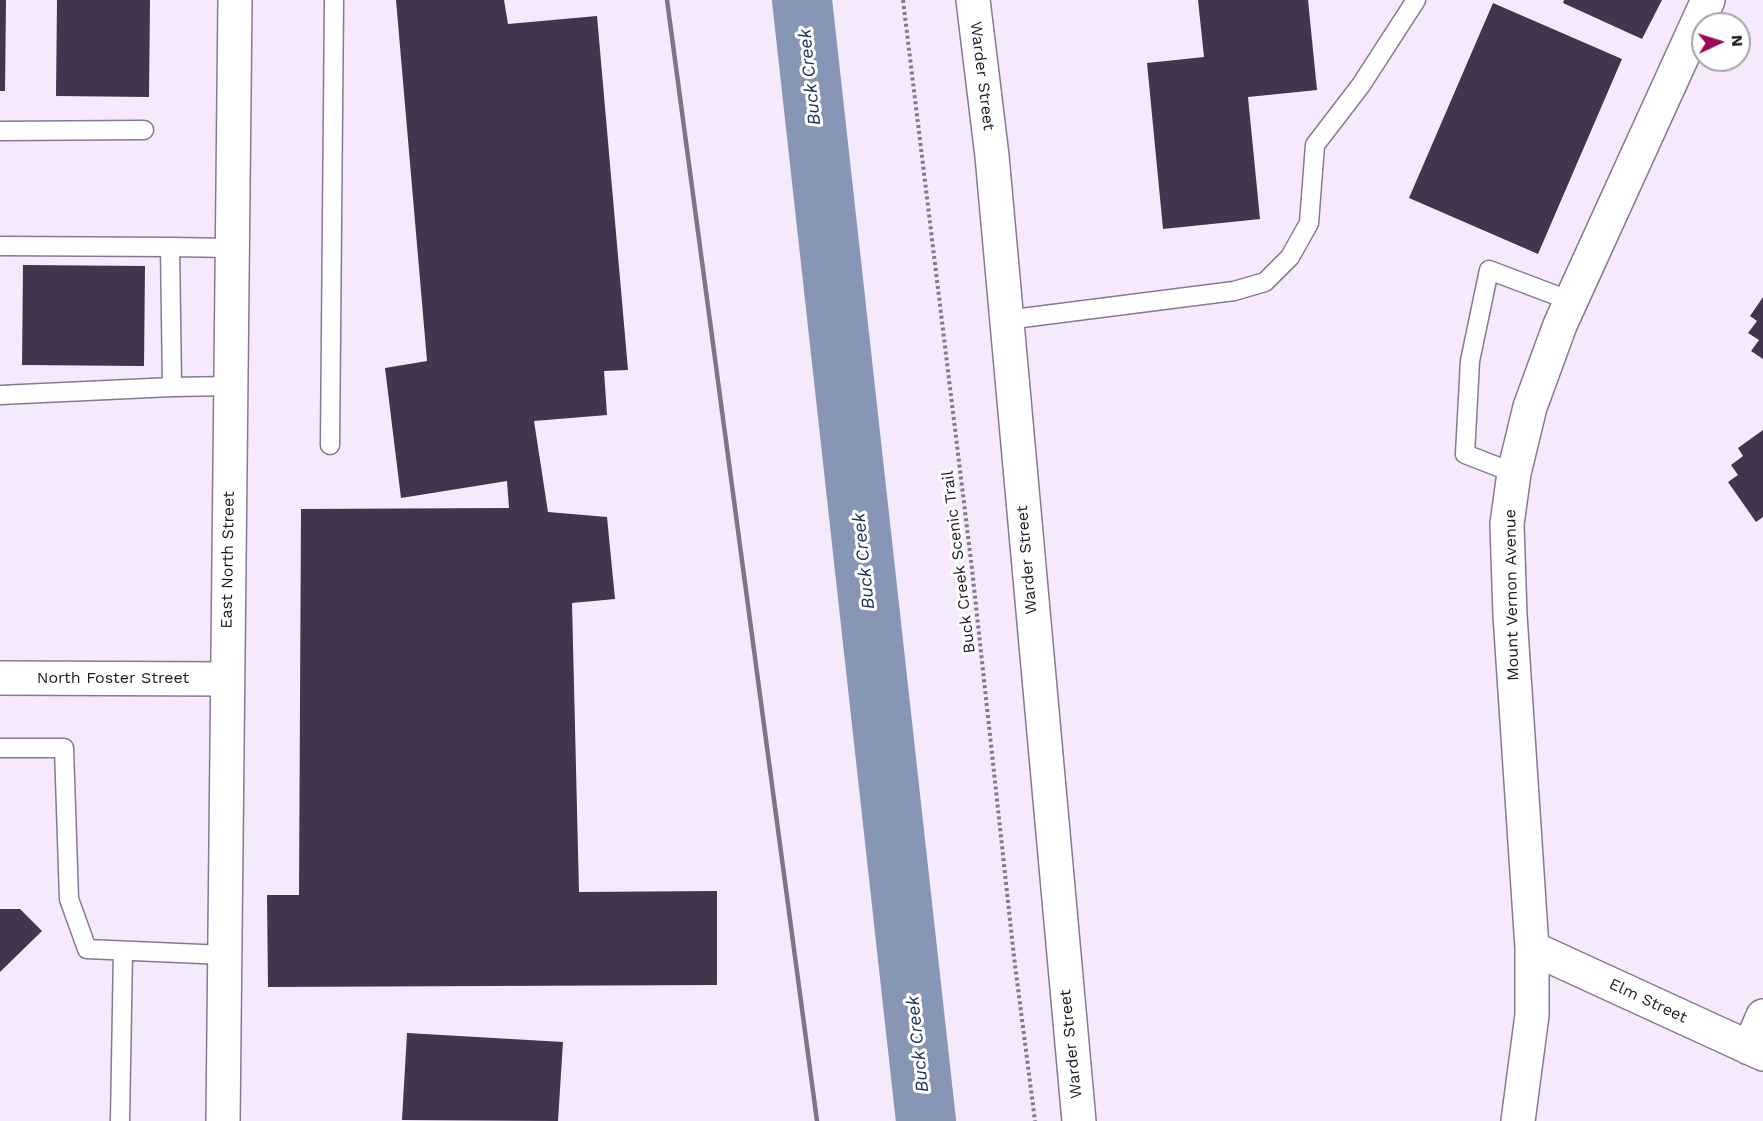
<!DOCTYPE html>
<html>
<head>
<meta charset="utf-8">
<style>
  body { margin:0 }
  #map { position:relative; width:1763px; height:1121px; overflow:hidden; background:#f5e9fc; font-family:"Work Sans",sans-serif }
  canvas { display:block }
  .north { position:absolute; left:1691px; top:12px; width:60px; height:60px; box-sizing:border-box; background:#fff; border:2px solid #a5a2a7; border-radius:50%; rotate:86deg; font-size:16px; font-weight:700; line-height:24px; text-align:center; color:#1f1723 }
  .north::after { content:''; display:block; margin:auto; width:21px; height:27px; background:#9b0857; clip-path:polygon(50% 0,100% 100%,50% 72%,0 100%) }
</style>
</head>
<body>
<div id="map">
<canvas width="1763" height="1121"></canvas>
<div class="north">N</div>
</div>
<script>
const c = document.querySelector('canvas').getContext('2d');
c.lineJoin = 'round';
function trace(path, color, width, dash) {
  c.strokeStyle = color;
  c.lineWidth = width;
  c.lineCap = dash ? 'butt' : 'round';
  c.setLineDash(dash || []);
  c.stroke(path);
}
function paint(path, color) {
  c.fillStyle = color;
  c.fill(path, 'evenodd');
}
function write(font, color, halo, rows, align = 'center') {
  c.font = font + ' "Work Sans",sans-serif';
  c.lineWidth = 6;
  c.setLineDash([]);
  c.textBaseline = 'middle';
  c.strokeStyle = halo;
  c.fillStyle = color;
  for (const [text, x, y, turn = 0] of rows) {
    c.save();
    c.translate(x, y);
    c.rotate((+turn || 0) * Math.PI / 180);
    c.textAlign = isNaN(turn) ? turn : align;
    if (halo) c.strokeText(text, 0, 0);
    c.fillText(text, 0, 0);
    c.restore();
  }
}
trace(new Path2D(`
  M802,0L926,1121`), '#8796b4', 60);
paint(new Path2D(`
  M0,0H6L5,91H0Z
  M57,0H150L149,97L56,96Z
  M396,0H504L508,24L597,16L628,370L604,371L607,415L534,421L548,512L607,517L615,599L572,603L579,892L717,891V985L268,987L267,895H299L301,509L509,508L507,481L401,498L385,368L427,361Z
  M1198,0H1308L1317,90L1248,97L1260,219L1163,229L1147,63L1204,57Z
  M1564,0H1662L1642,39L1563,3Z
  M1493,3L1622,59L1538,254L1409,198Z
  M23,265L145,266L144,366L22,365Z
  M1763,297V359L1751,351L1759,340L1748,333L1757,321L1750,316Z
  M1763,430V517L1756,522L1728,482L1738,475L1731,465L1743,456L1738,448Z
  M0,909H20L42,931L0,972Z
  M407,1033L563,1042L558,1121L402,1120Z`), '#44344d');
const service = new Path2D(`
  M0,131L144,130
  M0,246L170,247L172,387L0,395
  M170,247L233,248
  M1006,320L1234,291L1265,282L1290,257L1309,223L1315,145L1361,85L1416,0
  M172,387L231,386
  M330,445L334,0
  M1514,473L1465,454L1470,361L1489,270L1571,301
  M0,748H64L69,899L87,949L225,955
  M120,1121L123,951`);
const minor = new Path2D(`
  M973,0L992,156L1079,1121
  M0,678L227,679
  M1532,948L1763,1054
  M1749,1048L1763,1016
  M1518,1121L1532,1015V948L1510,615L1507,524L1514,473L1530,407L1560,325L1708,0`);
const primary = new Path2D(`
  M223,1121L235,0`);
trace(service, '#8a7794', 21);
trace(minor, '#8a7794', 36);
trace(primary, '#8a7794', 36);
trace(new Path2D(`
  M903,0L972,569L1014,957L1035,1121`), '#837988', 4, [3, 3]);
trace(service, '#fff', 18);
trace(minor, '#fff', 33);
trace(primary, '#fff', 33);
trace(new Path2D(`
  M667,0L817,1121`), '#7e7584', 4.5);
write('16px', '#1f1723', '#fff', [
  ["Warder Street",982,76,83],
  ["East North Street",228,560,-89],
  ["Warder Street",1027,560,-95],
  ["Buck Creek Scenic Trail",959,562,-97],
  ["Mount Vernon Avenue",1512,595,-91],
  ["North Foster Street",113,678],
  ["Elm Street",1648,1001,25],
  ["Warder Street",1071,1044,-96]
]);
write('italic 18px', '#1d2f59', '#fff', [
  ["Buck Creek",810,77,-96],
  ["Buck Creek",864,561,-96],
  ["Buck Creek",918,1044,-96]
]);
</script>
</body>
</html>
